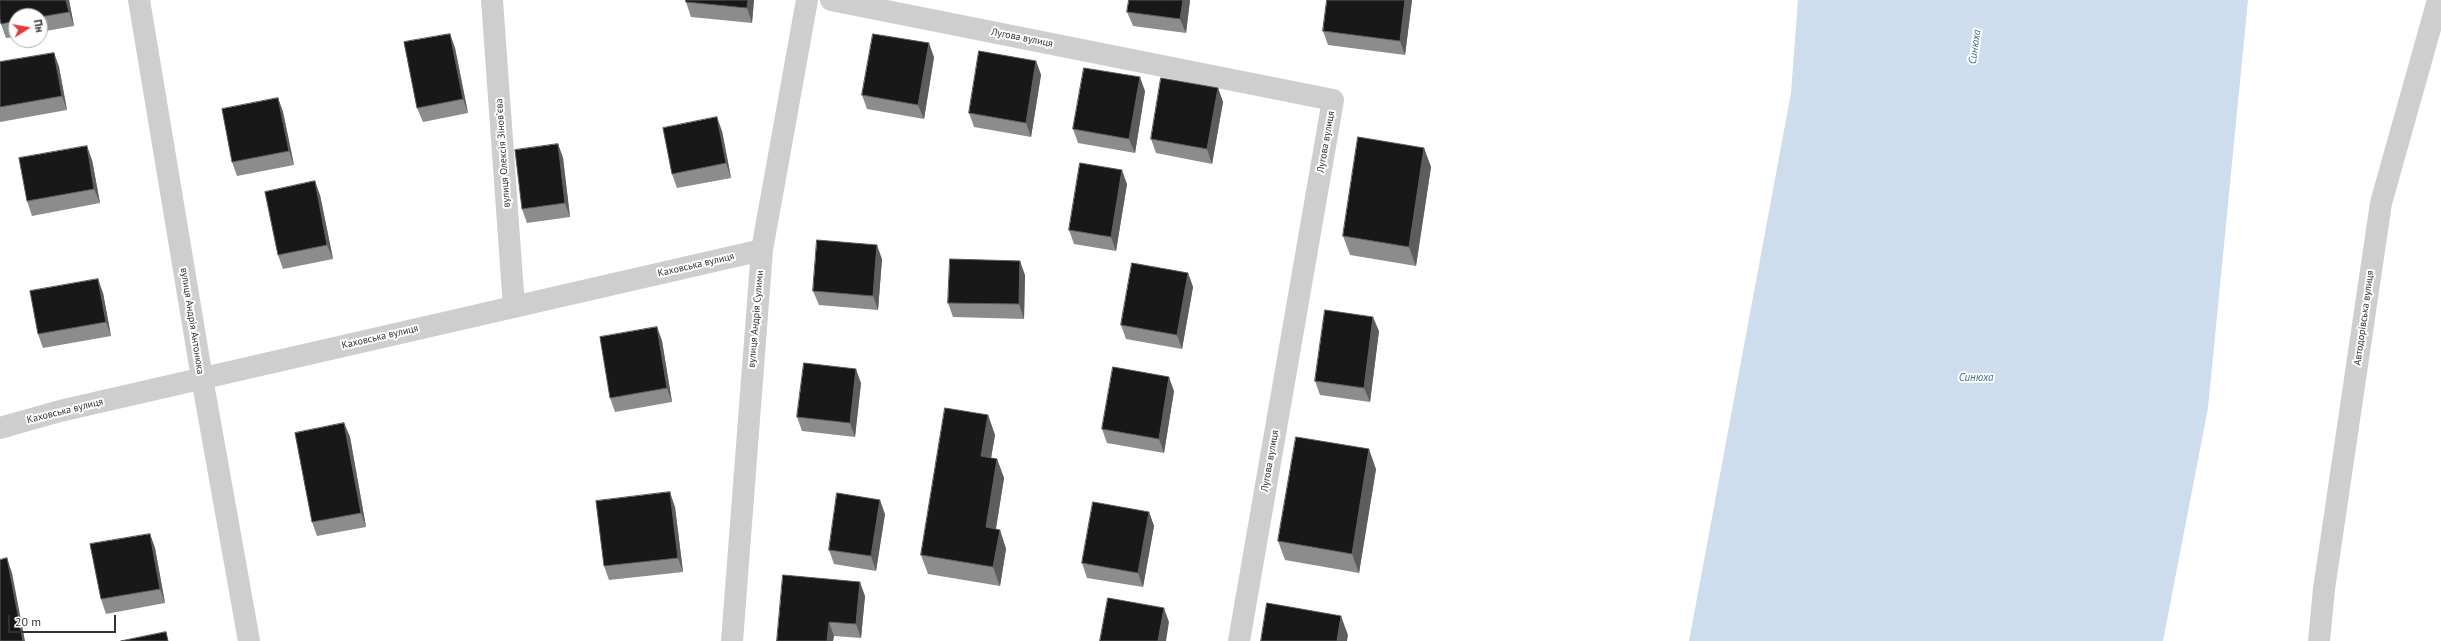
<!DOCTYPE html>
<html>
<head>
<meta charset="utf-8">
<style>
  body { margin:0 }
  #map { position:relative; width:2441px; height:641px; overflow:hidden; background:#fff; font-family:"PT Sans",sans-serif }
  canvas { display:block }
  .north { position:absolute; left:8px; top:8px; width:40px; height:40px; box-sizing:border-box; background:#fff; border:1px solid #adadad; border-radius:50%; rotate:79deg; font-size:11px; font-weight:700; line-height:16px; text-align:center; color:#313131 }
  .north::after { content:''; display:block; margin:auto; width:14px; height:18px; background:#e43b37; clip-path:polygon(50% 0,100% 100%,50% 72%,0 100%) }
  .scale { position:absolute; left:8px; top:615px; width:108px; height:18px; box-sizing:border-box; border:2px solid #313131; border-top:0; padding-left:5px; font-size:12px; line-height:14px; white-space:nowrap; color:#313131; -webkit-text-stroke:3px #fff; paint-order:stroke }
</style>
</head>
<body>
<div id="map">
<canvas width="2441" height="641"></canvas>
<div class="north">Пн</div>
<div class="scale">20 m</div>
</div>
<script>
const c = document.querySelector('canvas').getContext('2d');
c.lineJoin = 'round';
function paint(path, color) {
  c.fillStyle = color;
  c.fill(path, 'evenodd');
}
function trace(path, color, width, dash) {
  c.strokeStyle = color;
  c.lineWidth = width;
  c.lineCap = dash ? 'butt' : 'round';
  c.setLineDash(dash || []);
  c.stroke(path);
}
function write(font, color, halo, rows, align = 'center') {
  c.font = font + ' "PT Sans",sans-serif';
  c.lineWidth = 4;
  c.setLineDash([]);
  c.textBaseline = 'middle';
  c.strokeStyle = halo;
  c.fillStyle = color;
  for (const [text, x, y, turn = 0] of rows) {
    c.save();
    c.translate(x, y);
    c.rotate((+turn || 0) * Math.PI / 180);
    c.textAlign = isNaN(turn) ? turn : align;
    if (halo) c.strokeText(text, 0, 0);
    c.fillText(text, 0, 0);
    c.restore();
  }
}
paint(new Path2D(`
  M1798,0H2248L2208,408L2163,641H1689L1791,93Z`), '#cddded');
trace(new Path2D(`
  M139,0L202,378L249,641
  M492,0L514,307
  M831,0L1333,100L1239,641
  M0,428L60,411L762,250
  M732,641L762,250L807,0
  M2319,641L2324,589L2381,203L2438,0`), '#cecece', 22);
paint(new Path2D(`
  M0,0H69L74,26L40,32V16H16V37L6,38L1,24L0,19Z
  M686,0H754L752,23L691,17L686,2Z
  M1190,0L1186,33L1133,26L1127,12Z
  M1412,0L1405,55L1328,45L1323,31Z
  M450,34L455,48L468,113L423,122L417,108Z
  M54,53L59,67L67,110L0,122V62Z
  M934,57L924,119L867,109L862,95Z
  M1036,61L1041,75L1031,137L974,127L969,113Z
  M1218,88L1223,102L1212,164L1156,153L1151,139Z
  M1145,91L1135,153L1078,143L1073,129Z
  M278,98L283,112L294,165L237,176L232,162Z
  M722,131L731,178L677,188L672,174Z
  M558,144L563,158L570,217L527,223L522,209Z
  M1424,148L1431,167L1416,266L1350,255L1343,236Z
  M92,160L100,203L32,216L27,201Z
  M1127,184L1116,251L1074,244L1069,230Z
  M320,195L333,259L283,269L278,255Z
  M882,259L878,310L819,305L813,291Z
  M1188,273L1193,287L1182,349L1126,339L1121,325Z
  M1025,275L1024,319L953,317L948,303Z
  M103,293L111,336L43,348L38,334Z
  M657,327L662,341L672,402L615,412L610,398Z
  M1379,331L1370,402L1320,395L1315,381Z
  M861,383L855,437L802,431L797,417Z
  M1174,391L1164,453L1107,443L1102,429Z
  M988,415L995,435L991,458L997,459L1004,478L996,529L1000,530L1006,549L1000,586L928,574L921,555Z
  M344,423L350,437L366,527L317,536L312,522Z
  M1376,469L1359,573L1285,560L1278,541Z
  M675,507L683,572L609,580L604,566Z
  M1149,512L1154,526L1143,587L1087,578L1082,563Z
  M885,514L876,571L834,564L829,550Z
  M150,534L155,548L165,603L106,614L101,599Z
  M865,596L861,638L834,636L833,641H777Z`), '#8c8c8c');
paint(new Path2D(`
  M66,0H69L74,26L69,12Z
  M748,0H754L752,23L747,8Z
  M1183,0H1190L1186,33L1180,19Z
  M1405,0H1412L1405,55L1400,41Z
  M450,34L455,48L468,113L463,99Z
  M929,43L934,57L924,119L918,105Z
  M54,53L59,67L67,110L62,96Z
  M1036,61L1041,75L1031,137L1026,123Z
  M1140,77L1145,91L1135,153L1129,139Z
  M1218,88L1223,102L1212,164L1207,149Z
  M278,98L283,112L294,165L289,151Z
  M717,117L722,131L731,178L726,163Z
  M558,144L563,158L570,217L565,203Z
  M87,146L92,160L100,203L94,189Z
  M1424,148L1431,167L1416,266L1409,247Z
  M1122,170L1127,184L1116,251L1111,237Z
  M315,181L320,195L333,259L327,245Z
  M877,245L882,259L878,310L873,296Z
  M1020,261L1025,275L1024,319L1019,304Z
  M1188,273L1193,287L1182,349L1177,335Z
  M98,279L103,293L111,336L106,322Z
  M1373,317L1379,331L1370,402L1364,388Z
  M657,327L662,341L672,402L667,388Z
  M856,369L861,383L855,437L850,423Z
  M1169,377L1174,391L1164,453L1159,439Z
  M988,415L995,435L988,475L981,456Z
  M344,423L350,437L366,527L361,513Z
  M1369,449L1376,469L1359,573L1352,554Z
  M997,459L1004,478L993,546L986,527Z
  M670,492L675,507L683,572L678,558Z
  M880,500L885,514L876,571L871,556Z
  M1149,512L1154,526L1143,587L1138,573Z
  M1000,530L1006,549L1000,586L993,567Z
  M150,534L155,548L165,603L160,589Z
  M7,558L12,573L25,641H23Z
  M860,582L865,596L861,638L856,624Z
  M1164,608L1169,622L1166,641H1158Z
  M1341,616L1348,635L1347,641H1337Z
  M829,622L834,636L833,641H827Z`), '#5d5d5d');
const building = new Path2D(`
  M0,0H66L69,12L40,17V16H16V21L1,24L0,19Z
  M686,0H748L747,8L686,2Z
  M1129,0H1183L1180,19L1127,12Z
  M1327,0H1405L1400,41L1323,31Z
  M450,34L463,99L417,108L404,42Z
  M873,34L929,43L918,105L862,95Z
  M979,51L1036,61L1026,123L969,113Z
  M54,53L62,96L0,107V62Z
  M1084,68L1140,77L1129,139L1073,129Z
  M1161,78L1218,88L1207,149L1151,139Z
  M278,98L289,151L232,162L222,109Z
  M717,117L726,163L672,174L663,128Z
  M1358,137L1424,148L1409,247L1343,236Z
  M558,144L565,203L522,209L515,150Z
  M87,146L94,189L27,201L19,158Z
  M1080,163L1122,170L1111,237L1069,230Z
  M315,181L327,245L278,255L265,192Z
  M817,240L877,245L873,296L813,291Z
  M950,259L1020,261L1019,304L948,303Z
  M1132,263L1188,273L1177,335L1121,325Z
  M98,279L106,322L38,334L30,291Z
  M1325,310L1373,317L1364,388L1315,381Z
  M657,327L667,388L610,398L600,337Z
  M804,363L856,369L850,423L797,417Z
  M1113,367L1169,377L1159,439L1102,429Z
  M945,408L988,415L981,456L997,459L986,527L1000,530L993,567L921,555Z
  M344,423L361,513L312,522L295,433Z
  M1296,437L1369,449L1352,554L1278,541Z
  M670,492L678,558L604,566L596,501Z
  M837,493L880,500L871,556L829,550Z
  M1093,502L1149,512L1138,573L1082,563Z
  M150,534L160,589L101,599L90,544Z
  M7,558L23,641H0V560Z
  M783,575L860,582L856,624L829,622L827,641H777Z
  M1108,598L1164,608L1158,641H1100Z
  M1267,603L1341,616L1337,641H1261Z
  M166,632L168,641H121Z`);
paint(building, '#181818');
trace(building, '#5d5d5d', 1);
write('10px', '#313131', '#fff', [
  ["Лугова вулиця",1022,38,11],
  ["Лугова вулиця",1326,142,-80],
  ["вулиця Олексія Зіновʼєва",503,153,-94],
  ["Каховська вулиця",696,265,-13],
  ["Автодорівська вулиця",2364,318,-82],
  ["вулиця Андрія Сулими",756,319,-85],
  ["вулиця Андрія Антонюка",192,321,81],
  ["Каховська вулиця",380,337,-13],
  ["Каховська вулиця",65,411,-14],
  ["Лугова вулиця",1270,461,-80]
]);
write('italic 11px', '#3f6b94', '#fff', [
  ["Синюха",1975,47,-82],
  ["Синюха",1976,378]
]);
</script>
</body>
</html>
